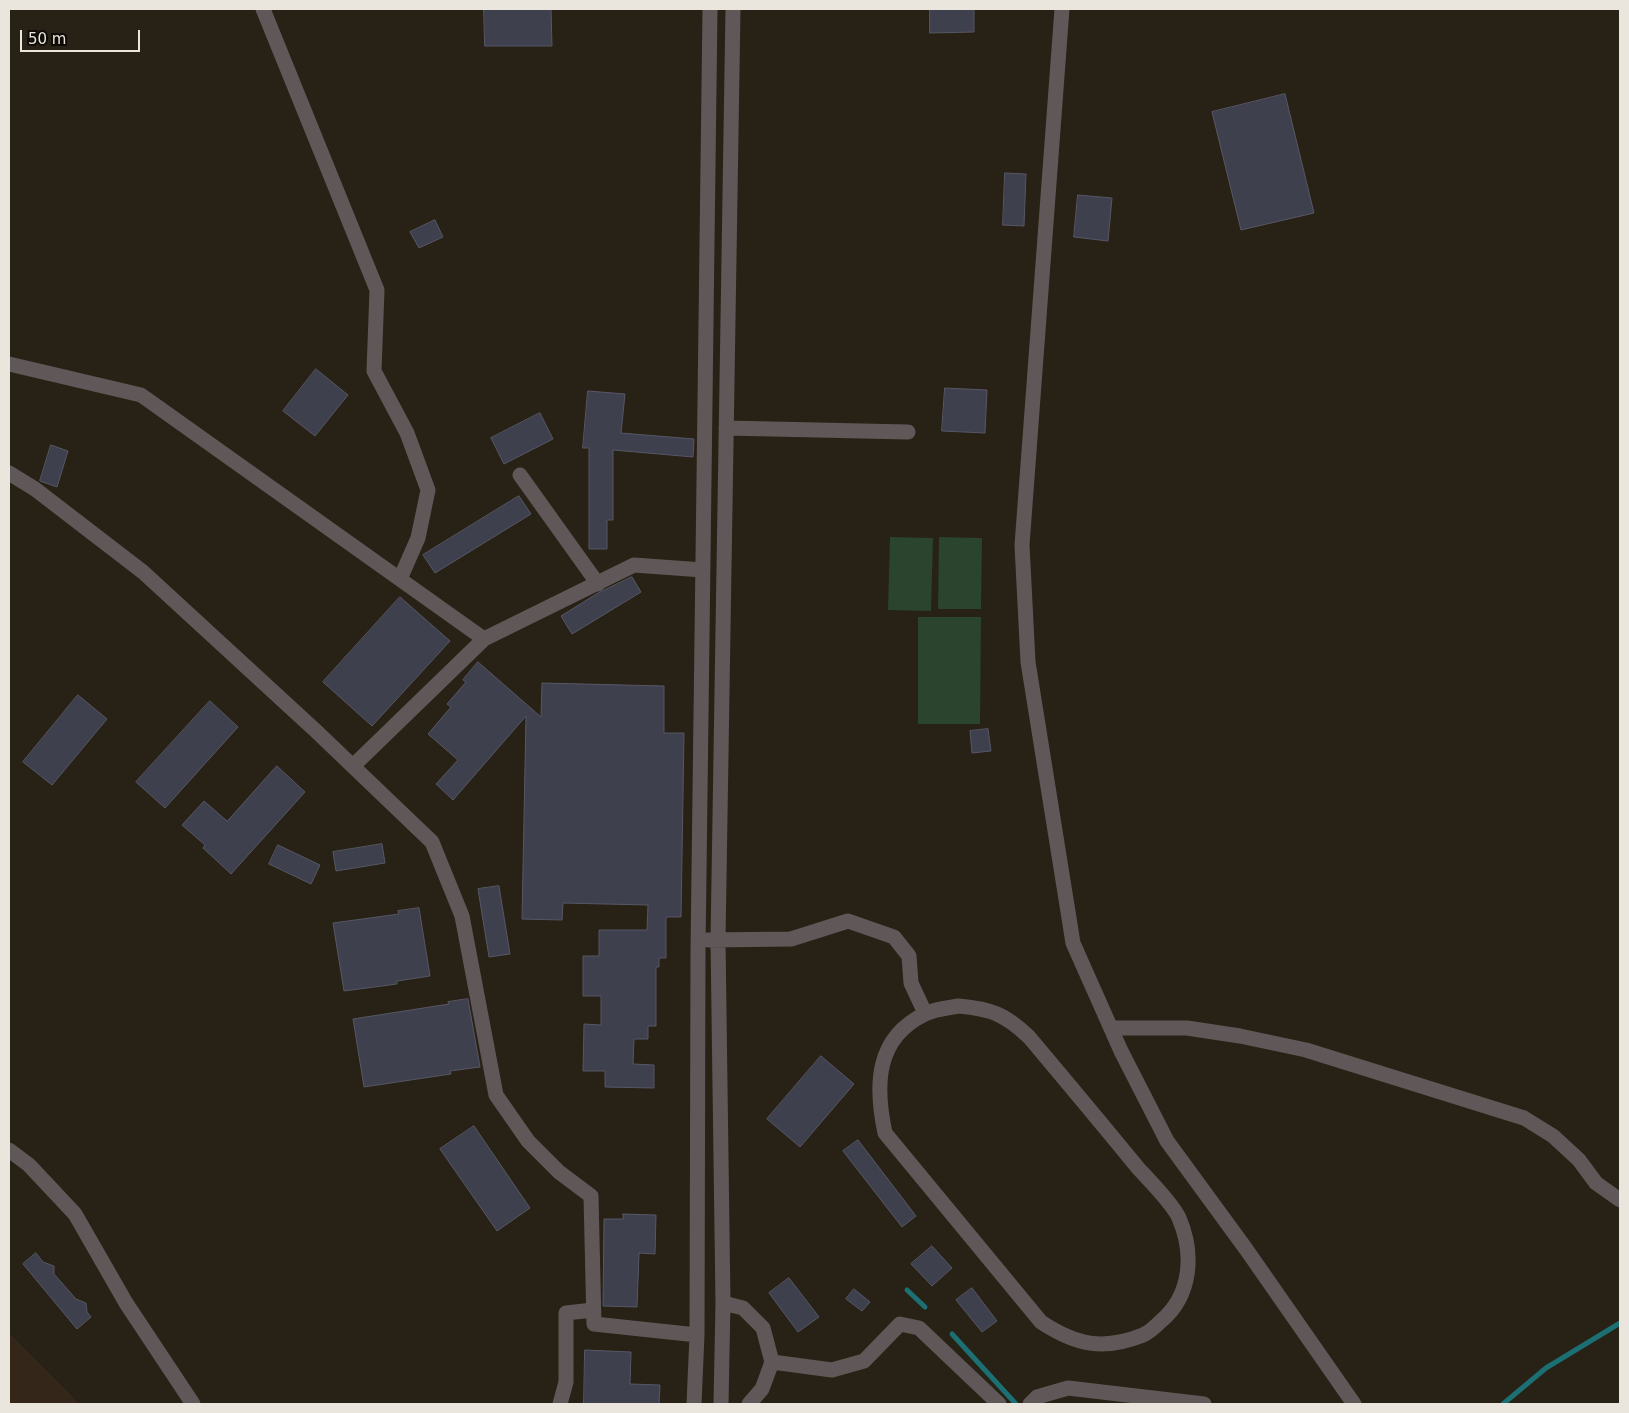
<!DOCTYPE html>
<html>
<head>
<meta charset="utf-8">
<style>
  body { margin:0 }
  #map { position:relative; width:1629px; height:1413px; overflow:hidden; background:#282115; font-family:"DejaVu Sans",sans-serif }
  canvas { display:block }
  .frame { position:absolute; inset:0; border:10px solid #eae5dd; pointer-events:none }
  .scale { position:absolute; left:20px; top:30px; width:120px; height:22px; box-sizing:border-box; border:2px solid #eae5dd; border-top:0; padding-left:6px; font-size:15px; line-height:18px; white-space:nowrap; color:#eae5dd; -webkit-text-stroke:4px #0e0b06; paint-order:stroke }
</style>
</head>
<body>
<div id="map">
<canvas width="1629" height="1413"></canvas>
<div class="frame"></div>
<div class="scale">50 m</div>
</div>
<script>
const c = document.querySelector('canvas').getContext('2d');
c.lineJoin = 'round';
function paint(path, color) {
  c.fillStyle = color;
  c.fill(path, 'evenodd');
}
function trace(path, color, width, dash) {
  c.strokeStyle = color;
  c.lineWidth = width;
  c.lineCap = dash ? 'butt' : 'round';
  c.setLineDash(dash || []);
  c.stroke(path);
}
paint(new Path2D(`
  M9,1333L73,1397L78,1404H9Z`), '#35261a');
paint(new Path2D(`
  M890,537L933,538L931,611L888,610Z
  M939,537L982,538L981,609H938Z
  M918,617H981L980,724H918Z`), '#2a442e');
trace(new Path2D(`
  M907,1290L925,1307
  M952,1334L1016,1404
  M1503,1404L1546,1368L1620,1323`), '#1c6f72', 5);
const building = new Path2D(`
  M484,9H551L552,46H485Z
  M930,9H974V32L930,33Z
  M1285,94L1314,213L1241,230L1212,112Z
  M1005,173L1026,174L1024,226L1003,225Z
  M1078,195L1112,198L1108,241L1074,237Z
  M435,220L443,237L419,248L410,232Z
  M316,369L348,395L315,436L283,411Z
  M945,388L987,390L985,433L942,431Z
  M588,391L625,394L621,433L694,439L693,457L613,450V520H607V549H589V448H583Z
  M540,413L553,439L504,464L491,438Z
  M51,445L68,451L57,487L40,481Z
  M519,496L531,514L435,573L423,555Z
  M632,577L641,592L572,634L561,616L598,593Z
  M400,597L450,641L372,726L323,682Z
  M478,662L541,717L542,683L664,686V733H684L681,917H666V958H659V967H656V1026H648V1039H634L633,1064L654,1065V1088L605,1087V1071H583L584,1024L601,1025V996H583V956H599V930H647L648,905L563,903L562,920L522,919L526,716L453,800L436,784L458,760L428,734L451,707L447,704L466,682L463,680Z
  M78,695L107,719L52,785L23,762Z
  M210,701L238,727L165,808L136,782Z
  M988,729L991,751L972,753L970,731Z
  M277,766L305,792L231,874L203,848L205,845L182,825L204,801L227,821Z
  M382,844L385,863L336,871L333,852Z
  M278,845L320,865L311,884L269,864Z
  M499,886L510,954L489,957L478,889Z
  M419,908L430,976L397,981V984L344,991L333,923L399,914L398,911Z
  M468,999L480,1067L450,1071L451,1074L364,1087L353,1019L449,1004L448,1002Z
  M821,1056L854,1084L800,1147L767,1119Z
  M474,1126L530,1208L497,1231L440,1149Z
  M858,1140L916,1216L902,1227L843,1151Z
  M623,1214L656,1215L655,1254L639,1253L637,1307L603,1306L604,1219H623Z
  M932,1246L952,1268L932,1286L911,1264Z
  M36,1253L43,1262L54,1266V1274L76,1299L86,1303L87,1312L91,1317L77,1329L23,1264Z
  M789,1278L819,1317L798,1332L769,1293Z
  M972,1288L997,1321L982,1332L956,1300Z
  M854,1289L870,1302L862,1311L846,1299Z
  M585,1350L631,1352L630,1384L660,1385L659,1404H584Z`);
paint(building, '#3f404e');
trace(building, '#575766', 1);
trace(new Path2D(`
  M263,9L377,290L374,371L407,433L428,490L418,538L400,579
  M1062,9L1022,545L1028,662L1073,943L1121,1051L1167,1141L1246,1249L1354,1404
  M9,364L141,395L484,639L634,565L703,570
  M726,428L908,432
  M9,473L35,489L143,572L316,731L432,842L462,916L496,1095L528,1141L559,1172L591,1196L594,1324L697,1335
  M520,475L598,584
  M353,766L484,639
  M708,940L791,939L848,921L894,937L909,956L911,983L925,1013
  M959,1006C991,1009 1005,1014 1029,1037C1066,1081 1102,1124 1138,1168C1149,1180 1173,1204 1179,1218C1194,1253 1192,1295 1161,1321C1156,1326 1150,1332 1143,1335C1103,1351 1076,1345 1041,1322L885,1133C875,1086 875,1038 925,1014C935,1009 948,1008 959,1006Z
  M1111,1028H1187L1240,1036L1306,1050L1524,1118L1553,1136L1579,1160L1596,1183L1620,1200
  M9,1150L29,1165L75,1214L126,1303L193,1404
  M723,1303L743,1308L763,1328L772,1362
  M560,1404L566,1382V1313L593,1310
  M694,1404L697,1335L698,950L710,9
  M721,1404L723,1303L718,940L733,9
  M749,1404L762,1389L772,1362L832,1370L864,1361L900,1324L919,1328L999,1404
  M1030,1404L1037,1397L1068,1388L1204,1404`), '#605858', 15);
</script>
</body>
</html>
